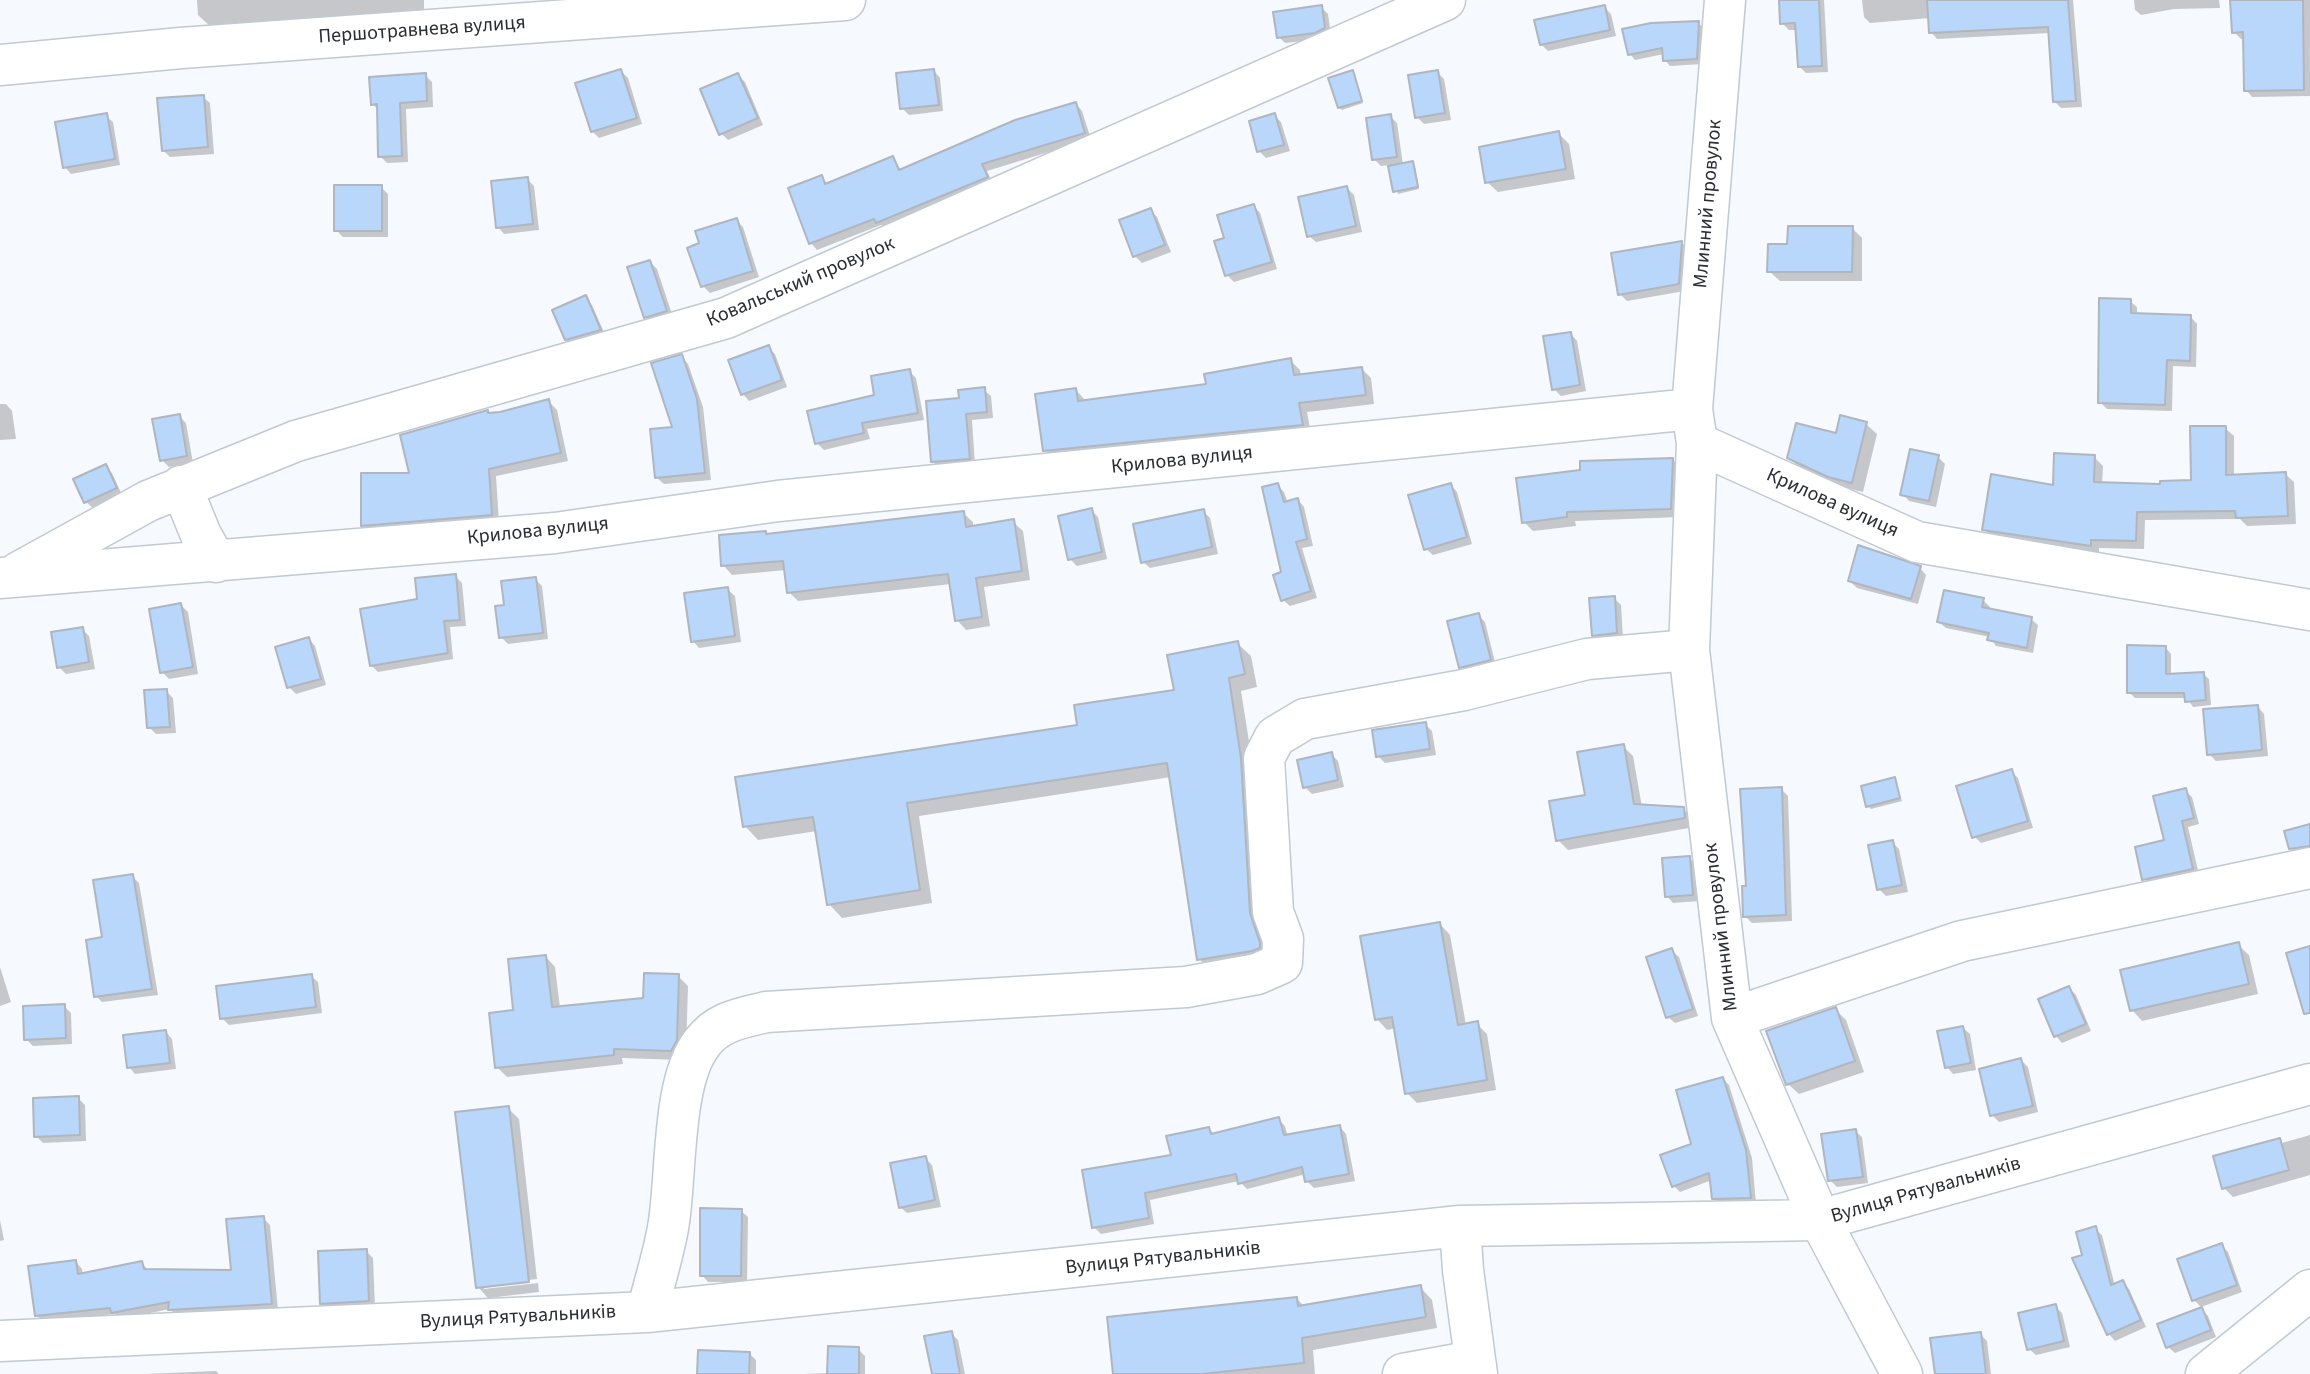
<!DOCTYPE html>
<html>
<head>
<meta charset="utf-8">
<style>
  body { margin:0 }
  canvas { display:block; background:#f6f9fd }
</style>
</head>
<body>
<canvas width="2310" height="1374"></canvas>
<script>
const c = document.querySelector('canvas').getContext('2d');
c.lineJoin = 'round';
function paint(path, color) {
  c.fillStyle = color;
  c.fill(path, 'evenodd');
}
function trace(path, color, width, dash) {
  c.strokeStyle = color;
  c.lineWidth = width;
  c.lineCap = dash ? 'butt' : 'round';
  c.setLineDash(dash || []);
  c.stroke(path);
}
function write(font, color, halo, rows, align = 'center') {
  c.font = font + ' "Source Sans 3",sans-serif';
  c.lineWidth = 6;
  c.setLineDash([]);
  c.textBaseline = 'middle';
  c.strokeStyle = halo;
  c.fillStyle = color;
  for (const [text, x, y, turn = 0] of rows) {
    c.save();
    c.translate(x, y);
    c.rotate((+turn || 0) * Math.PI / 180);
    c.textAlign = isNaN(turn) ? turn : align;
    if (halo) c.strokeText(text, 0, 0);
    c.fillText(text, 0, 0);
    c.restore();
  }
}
paint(new Path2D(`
  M197,0H424V20L211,27L198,15Z
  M1781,0H1824L1828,72L1806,73L1800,67L1798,30H1789L1782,23Z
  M1862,0H2073L2082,107L2061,108L2055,102L2050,33L1937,39L1931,32L1930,18L1870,23L1864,17Z
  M2134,0H2219L2220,8L2174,9L2141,15L2135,10Z
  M2232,0H2310V96L2252,97L2246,90L2245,39H2241L2234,32Z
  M1321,7L1328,14L1331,35L1322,39L1285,43L1279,37Z
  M1604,7L1611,14L1616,36L1548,51L1541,44Z
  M1698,23L1704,28L1702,64L1670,66L1665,60L1664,54L1635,60L1630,54Z
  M621,71L628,78L642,124L599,138L592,131Z
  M934,71L940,78L943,111L909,115L902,108Z
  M1352,72L1363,103L1342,110L1339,107Z
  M1437,72L1444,79L1451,120L1424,124L1417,117Z
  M425,75L432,82L433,107L406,109L408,162L387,163L380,156L379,110L372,104Z
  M738,75L745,82L763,125L728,140L721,133Z
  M203,97L210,103L214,154L170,157L163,150Z
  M1076,104L1082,111L1091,139L987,171L993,184L885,228L881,225L817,250L811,243L821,177L828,184L892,158L902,171Z
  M106,116L113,122L120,165L71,174L65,167Z
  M1275,116L1281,122L1290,151L1266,158L1259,151Z
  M1390,116L1397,123L1403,165L1412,163L1415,166L1419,189L1398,194L1390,165L1381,166L1374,159Z
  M1558,133L1569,144L1575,179L1498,192L1487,182Z
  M527,179L534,186L539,230L504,234L498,227Z
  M381,187L388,194V237H343L336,230Z
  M1347,188L1354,195L1362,232L1316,242L1309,236Z
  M1254,206L1260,213L1277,269L1234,282L1227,275L1226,239Z
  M1150,210L1157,217L1171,252L1142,263L1135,256Z
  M736,220L743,227L759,277L710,293L703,286L702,245Z
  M1852,228L1862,238V281H1780L1769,271L1789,246Z
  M1682,243L1688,249L1685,291L1627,301L1620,294Z
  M650,262L657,269L673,317L652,323L646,317Z
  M585,298L592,305L606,337L573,346L566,339Z
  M2130,301L2137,307V315L2191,317L2197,324L2196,367L2173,366L2172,411L2107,409L2100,402Z
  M1571,334L1577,341L1586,391L1561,396L1554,389Z
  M768,347L775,354L787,387L749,401L743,394Z
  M682,357L688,364L703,407L711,480L664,484L657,478L674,428Z
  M1290,360L1300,370L1301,376L1362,369L1371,378L1374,404L1307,412L1311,434L1055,460L1045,450L1076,390L1085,400L1208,385Z
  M910,372L916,378L924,420L867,429L870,439L824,450L817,443Z
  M984,390L991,396L993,418L972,420L975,465L940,468L933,462L961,400Z
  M549,402L557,410L568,461L496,476L499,523L371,533L363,525L412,475L489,415Z
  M0,404H6L12,411L16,439L0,440Z
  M179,416L186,423L193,463L169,467L162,460Z
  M1866,424L1877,434L1863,492L1841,487L1800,468L1789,458Z
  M2225,428L2234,436V476L2285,474L2294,482L2296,524L2247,526L2240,519L2145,520L2144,549L2099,548V554L1993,538L1984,529L2055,487L2094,457L2103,466L2102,485L2162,486L2193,482Z
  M1938,457L1945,464L1936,507L1909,501L1903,494Z
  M1673,460L1682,469L1680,517L1575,521L1576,526L1533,531L1524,522Z
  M105,466L112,473L122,495L93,508L86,502Z
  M1277,485L1284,492L1288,503L1298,500L1304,507L1313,546L1302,548L1317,598L1290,606L1283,600Z
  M1451,485L1457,492L1472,544L1433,555L1426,549Z
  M1091,510L1098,517L1107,559L1077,566L1070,559Z
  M1203,511L1210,518L1218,554L1150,568L1143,562Z
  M963,513L973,522V528L1013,522L1023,531L1030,580L984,587L990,626L966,630L957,620L951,584L798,601L789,592L786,570L732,575L723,565L768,536Z
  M1920,568L1926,575L1918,604L1857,588L1850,581Z
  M455,576L462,583L466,626L450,627L453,659L378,672L372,666L419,600Z
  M535,579L542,586L548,639L508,644L501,637L506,607Z
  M728,590L735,596L741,642L699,648L693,641Z
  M1614,598L1621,605L1623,639L1600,641L1594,635Z
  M1983,600L1990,607L1989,611L2031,619L2038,625L2033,653L1996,646L1990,637L1946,628L1939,622Z
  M181,605L188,612L198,674L169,679L162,672Z
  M1478,615L1485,622L1496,666L1468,673L1461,667Z
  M82,629L89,636L95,669L66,674L59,667Z
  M309,639L315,646L326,685L296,694L289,687Z
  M1237,643L1251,656L1257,687L1241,691L1254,773L1272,961L1213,972L1199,959L1171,777L919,816L932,903L842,918L829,904L817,831L758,840L745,826L1079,727L1177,691Z
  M2166,648L2171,654V676L2203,674L2209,679L2211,705L2193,707L2187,698H2135L2129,692Z
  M166,691L173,698L176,733L156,734L149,727Z
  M2258,707L2264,714L2268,756L2216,761L2209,754Z
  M1425,724L1432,731L1436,755L1385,763L1378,756Z
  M1623,746L1633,756L1642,807L1683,809L1693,819L1694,827L1568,850L1558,840Z
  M1332,755L1338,761L1344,787L1312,794L1305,787Z
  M2011,771L2018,778L2033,828L1981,843L1974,836Z
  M1894,779L1902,801L1871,809L1868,806Z
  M1781,789L1788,796L1792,921L1752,923L1745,916L1748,888Z
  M2185,791L2192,797L2199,824L2188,827L2199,875L2151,886L2144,879L2166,842Z
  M2310,826V853L2298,855L2291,848Z
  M1892,842L1899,849L1908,892L1886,896L1879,889Z
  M1689,858L1696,865L1699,901L1673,903L1667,896Z
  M132,876L139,883L158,995L102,1002L96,996L105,939Z
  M1440,924L1450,935L1466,1025L1477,1024L1487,1034L1496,1090L1417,1103L1407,1093L1396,1028L1387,1030L1377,1019Z
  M2238,945L2249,955L2258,994L2142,1021L2132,1010Z
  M1672,951L1679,957L1698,1016L1675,1023L1668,1017Z
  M546,957L555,967L560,1008L645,999L678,976L688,986L686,1051L681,1060L622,1058L623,1064L507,1077L497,1067L516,1012Z
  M0,967L11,1002L0,1006Z
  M311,976L318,982L322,1013L229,1025L222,1018Z
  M2069,988L2076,995L2091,1031L2062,1043L2056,1036Z
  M64,1006L71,1013L72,1044L33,1046L26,1039Z
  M1836,1010L1846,1020L1864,1072L1799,1094L1788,1084Z
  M1963,1028L1970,1034L1976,1070L1953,1074L1947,1067Z
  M166,1032L172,1039L176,1069L135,1074L129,1067Z
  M2021,1060L2028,1067L2038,1112L1999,1122L1992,1115Z
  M1723,1079L1729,1085L1752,1158L1756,1204H1720L1714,1198L1712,1180L1680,1192L1674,1186Z
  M78,1098L85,1105L86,1141L43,1143L36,1136Z
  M508,1108L519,1119L537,1279L484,1285V1289L538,1283L539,1292L488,1298L478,1287Z
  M1278,1119L1285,1126L1288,1137L1340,1127L1346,1134L1355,1181L1314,1188L1307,1181L1306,1174L1247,1189L1239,1181L1150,1200L1154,1224L1101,1234L1094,1227L1173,1157L1209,1129L1215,1135Z
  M1855,1131L1862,1137L1868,1183L1837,1187L1830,1180Z
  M2310,1135V1175L2233,1197L2224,1188L2280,1140L2282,1143Z
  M925,1158L932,1165L941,1207L907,1213L900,1207Z
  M741,1211L748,1217L747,1282H708L702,1275Z
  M263,1218L270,1225L278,1310L177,1316L170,1309L120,1319L115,1314L44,1322L37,1316L76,1262L82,1269L83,1275L142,1263L148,1270L234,1272Z
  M0,1220L4,1240L0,1241Z
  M2095,1229L2102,1235L2115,1286L2123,1283L2129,1289L2146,1327L2115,1341L2109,1334L2084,1257Z
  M2221,1245L2228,1252L2242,1292L2201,1307L2194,1300Z
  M366,1251L373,1258L375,1308L329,1310L322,1303Z
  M1420,1287L1432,1300L1437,1328L1313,1350L1315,1374H1115L1297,1299L1305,1307Z
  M2055,1306L2062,1313L2070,1347L2036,1355L2029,1349Z
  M2201,1309L2208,1316L2216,1337L2175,1353L2168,1347Z
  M951,1333L958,1340L965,1374H934Z
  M1980,1334L1987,1341L1991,1374H1937Z
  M858,1349L865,1356V1374H804L829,1373Z
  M749,1353L756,1360V1374H699Z
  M216,1371L219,1374H146Z`), '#0003');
const building = new Path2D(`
  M1779,0H1819L1822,66L1798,67L1795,23L1780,24Z
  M1927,0H2068L2076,101L2053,102L2048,27L1929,33Z
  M2230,0H2303L2304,90L2244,91L2243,32L2232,33Z
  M1322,5L1325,28L1315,33L1277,38L1273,12Z
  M1605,5L1610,30L1540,45L1534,20Z
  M1699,21L1697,59L1663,61L1662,48L1628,55L1622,29L1651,23Z
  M621,69L637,118L591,132L575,83Z
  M934,69L939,105L900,109L896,73Z
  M1353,70L1362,101L1338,108L1328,78Z
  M1438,70L1445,113L1415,118L1408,75Z
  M426,73L427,101L400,103L402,156L378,157L377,104L371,105L369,77Z
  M738,73L758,118L719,135L700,89Z
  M204,95L208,147L162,151L157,98Z
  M1076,102L1085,133L982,164L988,177L876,223L874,219L809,244L788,188L822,175L825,184L893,156L899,170L1015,120Z
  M107,113L115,159L63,168L55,122Z
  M1275,113L1284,145L1257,152L1249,121Z
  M1391,114L1397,157L1372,160L1366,118Z
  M1559,131L1566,169L1485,183L1479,147Z
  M1413,161L1418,187L1393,192L1388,166Z
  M528,177L533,224L496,228L491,181Z
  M334,185H382V231H334Z
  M1347,186L1356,226L1307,237L1298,197Z
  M1254,204L1272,262L1225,276L1214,241L1224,238L1217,215Z
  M1151,208L1165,245L1133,257L1119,220Z
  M737,218L753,271L701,287L687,248L699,243L695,231Z
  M1788,226H1853L1852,272H1767L1768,244H1787Z
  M1682,241L1679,284L1618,295L1611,253Z
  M650,260L667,311L644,318L627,267Z
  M586,295L601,330L565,340L552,310Z
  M2099,298L2131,299V313L2191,315L2190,361L2167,360L2165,405L2098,403Z
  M1571,332L1580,385L1552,390L1543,336Z
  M769,345L782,380L741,395L728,360Z
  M682,354L697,399L705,473L655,478L650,429L672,427L651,363Z
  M1291,358L1294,375L1362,367L1366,395L1299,403L1303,425L1043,451L1035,394L1076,388L1078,401L1206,384L1204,374Z
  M910,369L918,413L862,423L864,433L815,444L807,411L874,395L871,376Z
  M985,387L987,412L966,414L970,459L931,462L926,401L959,398L958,390Z
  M549,399L561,453L489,469L492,515L361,526V473H409L400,435L488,410V413L500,412Z
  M180,414L187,456L160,461L152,419Z
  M1840,415L1867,422L1852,483L1828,477L1787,458L1796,423L1836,433Z
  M2190,426H2226V475L2286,472L2288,516L2236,518L2235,511L2137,512L2136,541L2091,540V546L1982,530L1991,474L2053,485L2054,453L2095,455L2094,482L2160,484V481L2191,480Z
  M1910,449L1939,455L1929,501L1900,495Z
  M1673,458L1671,509L1567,512V517L1522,523L1516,478L1580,470V461Z
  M106,464L117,488L84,503L73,479Z
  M1278,483L1284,502L1298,498L1307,539L1296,542L1311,591L1281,601L1273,575L1281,572L1262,487Z
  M1451,483L1467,537L1424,550L1408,495Z
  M1092,508L1102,552L1068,560L1058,516Z
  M1204,509L1212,547L1141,563L1133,524Z
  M964,511L966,527L1014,519L1022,571L976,578L982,617L955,621L948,574L787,593L783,561L721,566L719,535L766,531V534Z
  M1858,545L1921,566L1911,599L1848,581Z
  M456,574L460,620L444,621L448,653L370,666L360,609L417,599L415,578Z
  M536,577L543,633L499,638L495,606L504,605L501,581Z
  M728,587L735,636L691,642L684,593Z
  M1944,590L1984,598L1982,607L2032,617L2027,648L1987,640L1989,633L1937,622Z
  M1615,596L1617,633L1592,636L1589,598Z
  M181,603L193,667L160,673L149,609Z
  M1479,613L1491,660L1459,668L1447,621Z
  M83,627L89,662L57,668L51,632Z
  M309,637L321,679L287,688L275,647Z
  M1238,641L1245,674L1229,678L1241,758L1250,913L1260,943V948L1252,951L1197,960L1167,763L907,803L920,890L827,905L813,817L743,827L735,777L1077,725L1074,705L1174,690L1167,655Z
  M2127,645L2166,646V674L2204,672L2206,700L2185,702L2184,693H2127Z
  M167,689L170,727L147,728L144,690Z
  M2258,705L2262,750L2207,755L2203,709Z
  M1426,722L1430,749L1376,757L1372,730Z
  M1624,744L1634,804L1684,807L1685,818L1556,841L1549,801L1585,795L1577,752Z
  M1332,752L1338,780L1303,788L1297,760Z
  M2012,769L2028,821L1972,838L1956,786Z
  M1895,777L1900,798L1866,807L1861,786Z
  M1782,787L1786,915L1743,917L1742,886H1746L1740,789Z
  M2186,788L2194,818L2182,821L2193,869L2142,880L2135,847L2164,840L2153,796Z
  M2310,824V846L2289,849L2284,831Z
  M1893,840L1902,885L1877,890L1868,845Z
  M1690,856L1693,895L1665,897L1662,858Z
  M133,874L152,989L94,997L86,940L102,937L93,880Z
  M1440,922L1458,1025L1478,1021L1487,1080L1405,1094L1392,1017L1375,1020L1360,936Z
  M2239,942L2249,984L2130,1011L2120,970Z
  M2310,946V1013L2304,1014L2286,953Z
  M1672,948L1693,1009L1666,1018L1646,957Z
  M546,955L552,1007L643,998L644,973L679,974L677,1040L671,1051L614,1049V1055L495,1068L489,1013L513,1010L508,959Z
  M312,974L316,1007L220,1019L216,986Z
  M2069,986L2086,1024L2054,1037L2038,999Z
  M65,1004L66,1038L24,1040L23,1006Z
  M1836,1007L1855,1061L1786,1085L1766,1031Z
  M1963,1026L1971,1063L1945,1068L1937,1031Z
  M166,1030L170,1063L127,1068L123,1035Z
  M2021,1058L2033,1106L1990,1116L1979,1069Z
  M1723,1077L1746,1150L1751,1198L1712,1199L1709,1173L1672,1187L1660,1155L1691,1144L1676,1090Z
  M79,1096L80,1135L34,1137L33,1098Z
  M509,1106L529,1282L476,1288L455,1112Z
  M1279,1117L1284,1135L1340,1125L1349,1174L1305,1182L1302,1167L1238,1184L1236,1174L1145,1193L1149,1218L1092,1228L1082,1170L1171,1155L1166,1136L1209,1127L1211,1134Z
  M1856,1129L1863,1177L1828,1181L1821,1134Z
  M2280,1138L2289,1170L2222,1189L2213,1156Z
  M926,1156L935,1200L899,1208L890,1163Z
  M700,1208L742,1209L741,1276H700Z
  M264,1216L272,1304L168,1310L169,1302L111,1313L110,1308L35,1316L28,1266L76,1260L78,1274L142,1261L144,1269L231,1270L226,1219Z
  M2096,1226L2111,1285L2123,1280L2141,1320L2107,1335L2072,1258L2082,1255L2076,1232Z
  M2222,1243L2237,1285L2192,1301L2177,1259Z
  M367,1249L369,1301L320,1304L318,1251Z
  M1421,1285L1426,1317L1302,1338L1304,1363L1202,1374H1113L1107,1317L1297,1297L1298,1306Z
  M2056,1304L2064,1341L2027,1350L2018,1313Z
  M2202,1307L2211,1330L2166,1348L2157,1324Z
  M952,1331L960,1374H932L924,1336Z
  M1981,1332L1986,1374H1935L1930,1338Z
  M828,1346L859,1347V1374H827Z
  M698,1350L750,1352L749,1374H697Z`);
paint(building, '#b9d6fb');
trace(building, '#afb6bf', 2);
const minor = new Path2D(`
  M0,65L181,48L845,0
  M1692,409L1725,0
  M1697,443L1689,650L1732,1018L1820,1220L1902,1374
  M181,486L201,535L216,562
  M19,572L148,501L296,441L726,318L1445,0
  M0,578L555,533L778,501L1692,409L1697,443L1917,542L2310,610
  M1732,1018L1962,941L2310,868
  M1460,1226L1463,1270L1477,1374
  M647,1312C654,1284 663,1256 668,1228C677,1178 671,1082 702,1043C718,1021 742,1018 766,1012L1186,987L1257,974L1282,963L1283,939L1273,912L1264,758L1275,737L1305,719L1464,690L1587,659L1689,650
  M0,1341L647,1312L1460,1226L1820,1220L2310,1084
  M1403,1374L1474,1361
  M2206,1374L2310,1290`);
trace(minor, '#c1c9d2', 43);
trace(minor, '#fff', 40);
write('20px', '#2a2d31', '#fff', [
  ["Першотравнева вулиця",422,31,-4],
  ["Млинний провулок",1709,204,-85],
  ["Ковальський провулок",801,283,-23],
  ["Крилова вулиця",1182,461,-6],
  ["Крилова вулиця",1832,504,24],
  ["Крилова вулиця",538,532,-6],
  ["Млинний провулок",1722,927,-97],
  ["Вулиця Рятувальників",1926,1191,-16],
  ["Вулиця Рятувальників",1163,1259,-6],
  ["Вулиця Рятувальників",518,1318,-3]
]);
</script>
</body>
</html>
